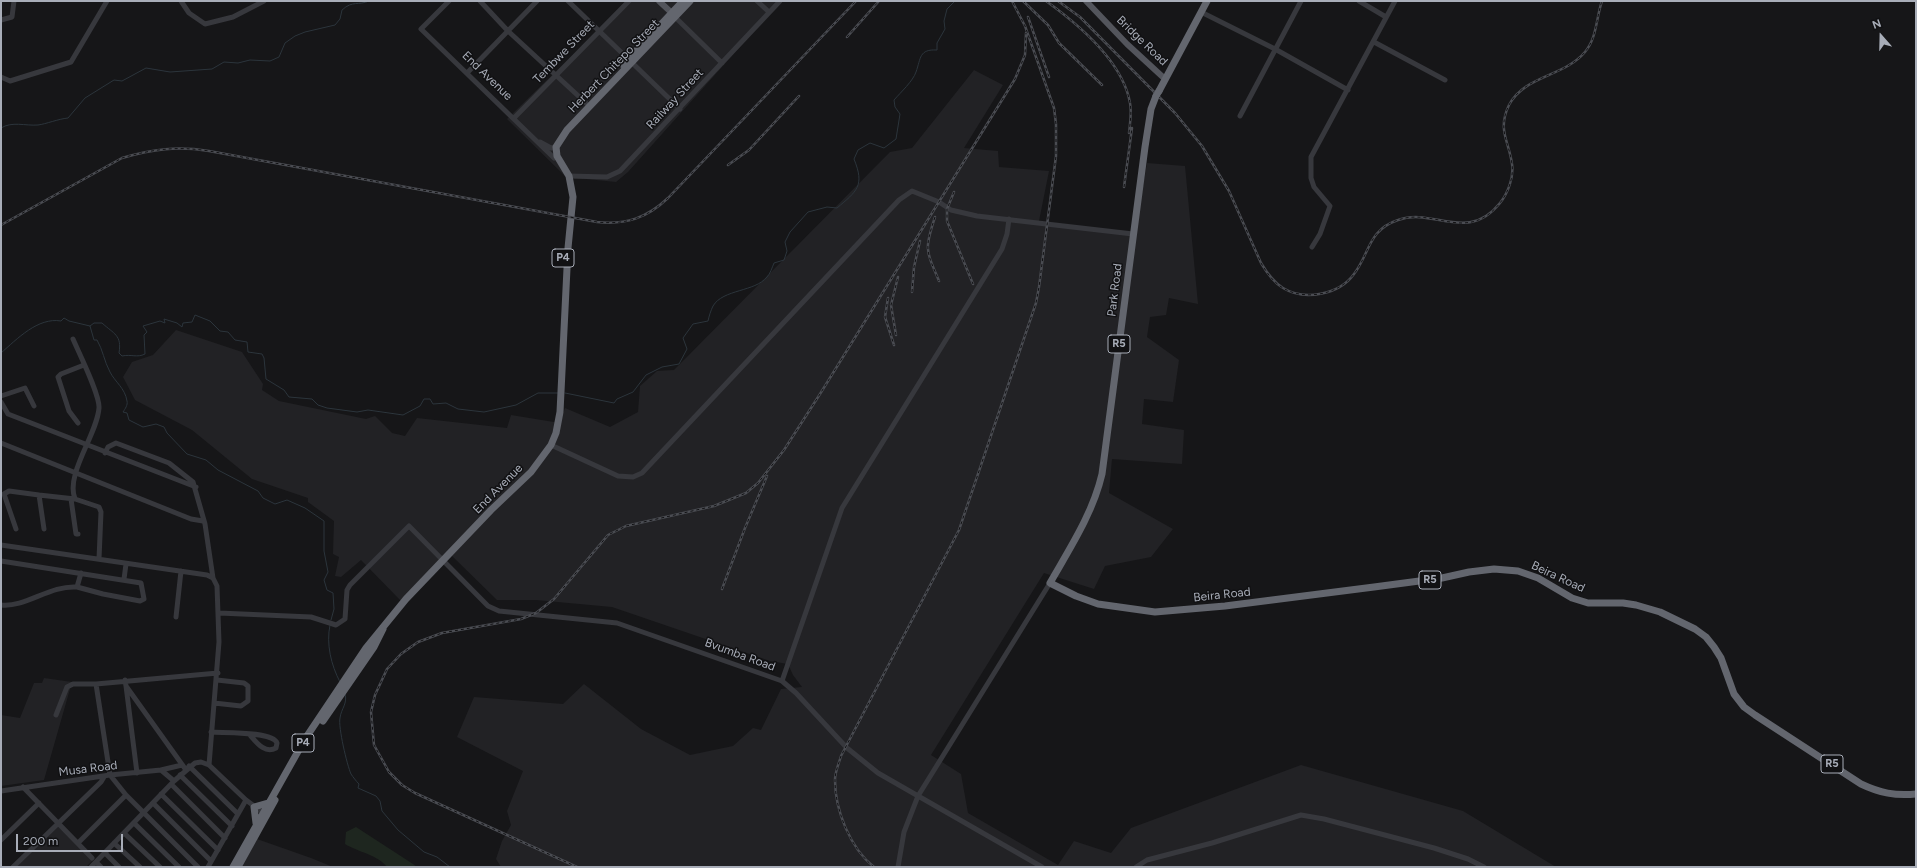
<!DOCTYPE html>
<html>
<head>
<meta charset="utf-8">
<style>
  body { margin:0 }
  #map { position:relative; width:1917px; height:868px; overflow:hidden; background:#161618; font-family:Figtree,sans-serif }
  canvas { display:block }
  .frame { position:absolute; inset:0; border:2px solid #a8adb8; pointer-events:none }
  .north { position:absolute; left:1861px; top:16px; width:40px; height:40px; -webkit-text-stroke:3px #111113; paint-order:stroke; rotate:340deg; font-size:11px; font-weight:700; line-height:16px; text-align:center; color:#a8adb8 }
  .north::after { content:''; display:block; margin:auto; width:14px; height:18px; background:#a8adb8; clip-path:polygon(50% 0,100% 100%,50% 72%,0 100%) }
  .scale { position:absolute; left:16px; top:834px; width:107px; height:18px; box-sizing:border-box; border:2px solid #a8adb8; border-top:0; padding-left:5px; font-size:12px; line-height:14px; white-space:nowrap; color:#a8adb8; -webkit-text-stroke:3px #111113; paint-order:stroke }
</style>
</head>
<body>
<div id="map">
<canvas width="1917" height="868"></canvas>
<div class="frame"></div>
<div class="north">N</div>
<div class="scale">200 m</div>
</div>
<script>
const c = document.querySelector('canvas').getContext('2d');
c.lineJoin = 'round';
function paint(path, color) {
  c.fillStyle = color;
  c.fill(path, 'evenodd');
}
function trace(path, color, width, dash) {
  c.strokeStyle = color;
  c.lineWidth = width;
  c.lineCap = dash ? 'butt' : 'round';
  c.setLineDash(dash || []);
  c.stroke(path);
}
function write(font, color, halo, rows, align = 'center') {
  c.font = font + ' Figtree,sans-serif';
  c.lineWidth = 3;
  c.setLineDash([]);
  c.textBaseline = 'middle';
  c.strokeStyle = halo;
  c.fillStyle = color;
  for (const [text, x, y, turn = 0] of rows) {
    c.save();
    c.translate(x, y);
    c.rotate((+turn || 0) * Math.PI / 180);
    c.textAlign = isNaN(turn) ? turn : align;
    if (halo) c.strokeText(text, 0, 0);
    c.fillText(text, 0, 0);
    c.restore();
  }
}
paint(new Path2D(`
  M628,1H781L628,172L616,182L566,177L507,119Z
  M974,70L1003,85L964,148L998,151L999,167L1049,171L1039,221L1135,233L1147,163L1185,166L1198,304L1169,298L1166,315L1150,317L1147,337L1179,360L1173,402L1144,399L1142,424L1184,430L1182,464L1112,459L1109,493L1173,529L1151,557L1105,566L1094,589L1044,573L931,755L961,774L968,813L1058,865L1074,841L1111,853L1131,828L1301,765L1463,811L1556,867H501L496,859L502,841L511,825L507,811L523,771L457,737L474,697L563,704L584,684L641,729L690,755L733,746L753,728L761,730L781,689L802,687L793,675L788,664L770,661L612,607L536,600H497L451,555L401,601L361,560L341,577L335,576L339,557L333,554L334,521L308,502V498L252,479L192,430L135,400L123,377L132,362L153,355L176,330L242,352L263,384L262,390L279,401L366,419L375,416L392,433L405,436L417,418L507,428L511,415L560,423L565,408L610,427L638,412L640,386L657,371L674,370L890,152L912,148Z
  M44,678L72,682L44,780L1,786V715L20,718L34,683H42Z
  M58,824L94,859L86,867H10Z
  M257,839L311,858L333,867H242Z`), '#222225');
paint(new Path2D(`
  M356,827L413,864L417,867H387C378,855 358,852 345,844L346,832Z`), '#1e261f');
trace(new Path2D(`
  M1,128C12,121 25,126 38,125C46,124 58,119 68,118L85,98L114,80L122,81L146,68L170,72L212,69L224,62L238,63L250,60L270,61L279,57L285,43L295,36L305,32L335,25L340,19L342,10C353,0 358,6 369,1
  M90,326L94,323H102C114,334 122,335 119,353L122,356C131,354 137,358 145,354L144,335L147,332L143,326L160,321L165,323L164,319L177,323L182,327L183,323L192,322L195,315L210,321L220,331L228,332L235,340L247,342L248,352L262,354L264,358L266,379L284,390L289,397L312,399L318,405L327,408L357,412L368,410L403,415L420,406L424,399H430L433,404L446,403L458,409L484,412L516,405L538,393H558
  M1,353C17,339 38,317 61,321L64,318L69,321L90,326L94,340H97C103,350 104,361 110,372C115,382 125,388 127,401C128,405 125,409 123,412L127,413L129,420L143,427L156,424L164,427L167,433L187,454L206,460L218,470L258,491L263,498L275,504L287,500L305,508L324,521V551L328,572L324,580L327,590L333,593L334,609L331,620
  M565,393L614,403L617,399L633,392L646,375L662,367L679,364L687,349L683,338L693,324L708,321C709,316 711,310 713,306C723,289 755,292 767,277C770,274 772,268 774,263L784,260L787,251L785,242L790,232L808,212L827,207L837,208C857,191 865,186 854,159L858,150L870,143L884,148L896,139L900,114L895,107L894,100C901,92 913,81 916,72C921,58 919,49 937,50V43L945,29L944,21L947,9L955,1
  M330,625C326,644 331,665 340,682
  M345,694C348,703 341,709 340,718C338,727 347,765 351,774C353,777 356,781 359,784L358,788L376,796L380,801L382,811L398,830L424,852L437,857L450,867`), '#2c353c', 1);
trace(new Path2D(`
  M181,1L189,13L205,24L233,17L264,1
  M449,1L421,29L554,158
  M480,1L508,31L586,103
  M568,1L680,109
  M757,1L769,12
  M1359,1L1386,17
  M1201,12L1275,49L1348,90
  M675,17L722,63
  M1,20L12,17L14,1
  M1374,42L1445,80
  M468,72L537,1
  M1,77L10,81L71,62L107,1
  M1240,116L1301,1
  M514,118L629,1
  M540,142L551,148L556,147
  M569,176L607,177L620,171L780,1
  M1312,247L1320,234L1330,206L1314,187L1311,178V157L1395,1
  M73,339C79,353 100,395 99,408C97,435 65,474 75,499
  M1,396L25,388L34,406
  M1,402L8,414L196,487
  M78,423L69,411L58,377L61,374L84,365
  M1,443L191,519L203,521
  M551,445L618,476L633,477L642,473L899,200L912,191L939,202L951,210L977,216L1133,234
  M105,453L108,447L116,443L169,463L193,482L205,524L213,578
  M71,499L76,534H78
  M16,529L4,494L9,491L39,495
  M44,529L39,495L75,499L99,507L101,512L99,559
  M1,545L207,575L213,578L217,586L219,642L209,765
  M1,561L141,583L144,599L140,601L103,594L77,587
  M124,579L126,564
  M1,605C25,608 50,585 77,587L81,573
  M219,613L311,617L336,625L345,619L347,590L350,585L409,526L488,606L499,611L617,623L782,681L796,693L847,748L878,773L1042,867
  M176,617L181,571
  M125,680L126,686L186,770
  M782,681L842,508L1002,249L1007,234L1009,219
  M96,684L218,673
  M126,686L137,773
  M214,703L241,706L248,701V686L244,683L217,680
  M56,715L67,687L73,684H96L110,775L126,795L198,867
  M211,732C224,733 273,731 277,743L276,748C265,754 257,743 250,735
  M189,766L238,814
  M161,770L182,765
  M180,775L232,826
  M171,784L225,838
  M23,787L92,858
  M1,791L110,775L161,770L174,781
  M161,794L218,850
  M153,803L211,861
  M134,823L179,867
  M124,833L160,867
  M1,840L39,803
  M78,843L126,795
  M114,843L140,867
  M105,853L119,867
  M96,862L101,867
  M13,867L101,782L104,777
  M91,867L174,781L195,763L201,762L209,765L246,800L266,815
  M208,867L246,800
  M898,867L904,832L918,796L1050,583
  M1136,867L1147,860L1212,843L1301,815L1324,819L1434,848L1468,859L1484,867`), '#37383d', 5);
trace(new Path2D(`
  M659,1L674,15
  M1086,1L1127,44L1165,79`), '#53555c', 6);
trace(new Path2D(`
  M623,65L683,1
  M1159,91L1207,1
  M1156,96L1151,109L1145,147L1102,474C1093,513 1070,548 1050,583L1076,596L1098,604L1155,612L1225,606L1374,587L1442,578L1469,572L1494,569L1518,571L1538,578L1572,598L1588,603H1623L1636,605L1660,612L1695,629L1706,637L1714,647L1721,658L1734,694L1744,707L1755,715L1861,784C1880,793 1895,796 1916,794
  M323,721L374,647L383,629
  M256,823L254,807L268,803
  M233,867L305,739L366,648L406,599L491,510L531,472L551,445L556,433L560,412L568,248L573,197L569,176L557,156L556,147L567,130L690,1
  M238,867L275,800`), '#63666e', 7);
const rail = new Path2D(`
  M1023,1L1048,25L1059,43L1102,85
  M1046,1C1078,24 1123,62 1130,103C1132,113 1130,123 1129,133
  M1058,1L1080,17L1175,113L1202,146L1229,191L1261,263C1267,273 1273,282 1283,288C1304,301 1339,295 1354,274C1370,253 1368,230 1398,220C1434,207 1467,244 1500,203C1508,193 1514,177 1512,164C1509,141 1497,130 1509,105C1525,75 1564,77 1585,52C1597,38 1596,18 1602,1
  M1028,17L1049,77
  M847,37L879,1
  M728,165L749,150L799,96
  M1124,187L1132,128
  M954,192L947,209V221L973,284
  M935,217C924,250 926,250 939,281
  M1,225L122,158C153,149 177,146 209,151L597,222C626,225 647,218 668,198L856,1
  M912,292L914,267L920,241
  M888,298L885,317L894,345
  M896,335L891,305L898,277
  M722,589L745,528L767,476
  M577,867L415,793L402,785L389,772L374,745L371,712L375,695L387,669L401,654L418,642L442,633L521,619L536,613L554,599L608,535L626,526L714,506L746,493L758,483L784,450L820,394L1015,79L1025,55L1026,33
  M874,867C850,848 835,810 835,780C835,772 839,763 841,756L959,530L1036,303L1039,287L1056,156V124L1054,108L1025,26L1012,1`);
trace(rail, '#4a4c52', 2.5);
trace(rail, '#111113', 1, [3]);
trace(new Path2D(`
  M1156,96L1159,91`), '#63666e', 7);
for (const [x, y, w] of [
  [563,258,22],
  [1119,344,22],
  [1430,580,22],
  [303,743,22],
  [1832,764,22]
]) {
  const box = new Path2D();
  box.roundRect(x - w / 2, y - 9, w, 18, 3);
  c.fillStyle = '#111113';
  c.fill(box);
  trace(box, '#a8adb8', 1);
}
write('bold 11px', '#a8adb8', null, [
  ["P4",563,258],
  ["R5",1119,344],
  ["R5",1430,580],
  ["P4",303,743],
  ["R5",1832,764]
]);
write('12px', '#a8adb8', '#111113', [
  ["Bridge Road",1142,41,44],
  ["Tembwe Street",564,52,-46],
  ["Herbert Chitepo Street",614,66,-46],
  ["End Avenue",487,76,44],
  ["Railway Street",675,99,-47],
  ["Park Road",1115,290,-83],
  ["End Avenue",498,489,-45],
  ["Beira Road",1558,577,25],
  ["Beira Road",1222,595,-6],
  ["Bvumba Road",740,655,20],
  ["Musa Road",88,769,-7]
]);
</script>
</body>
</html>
